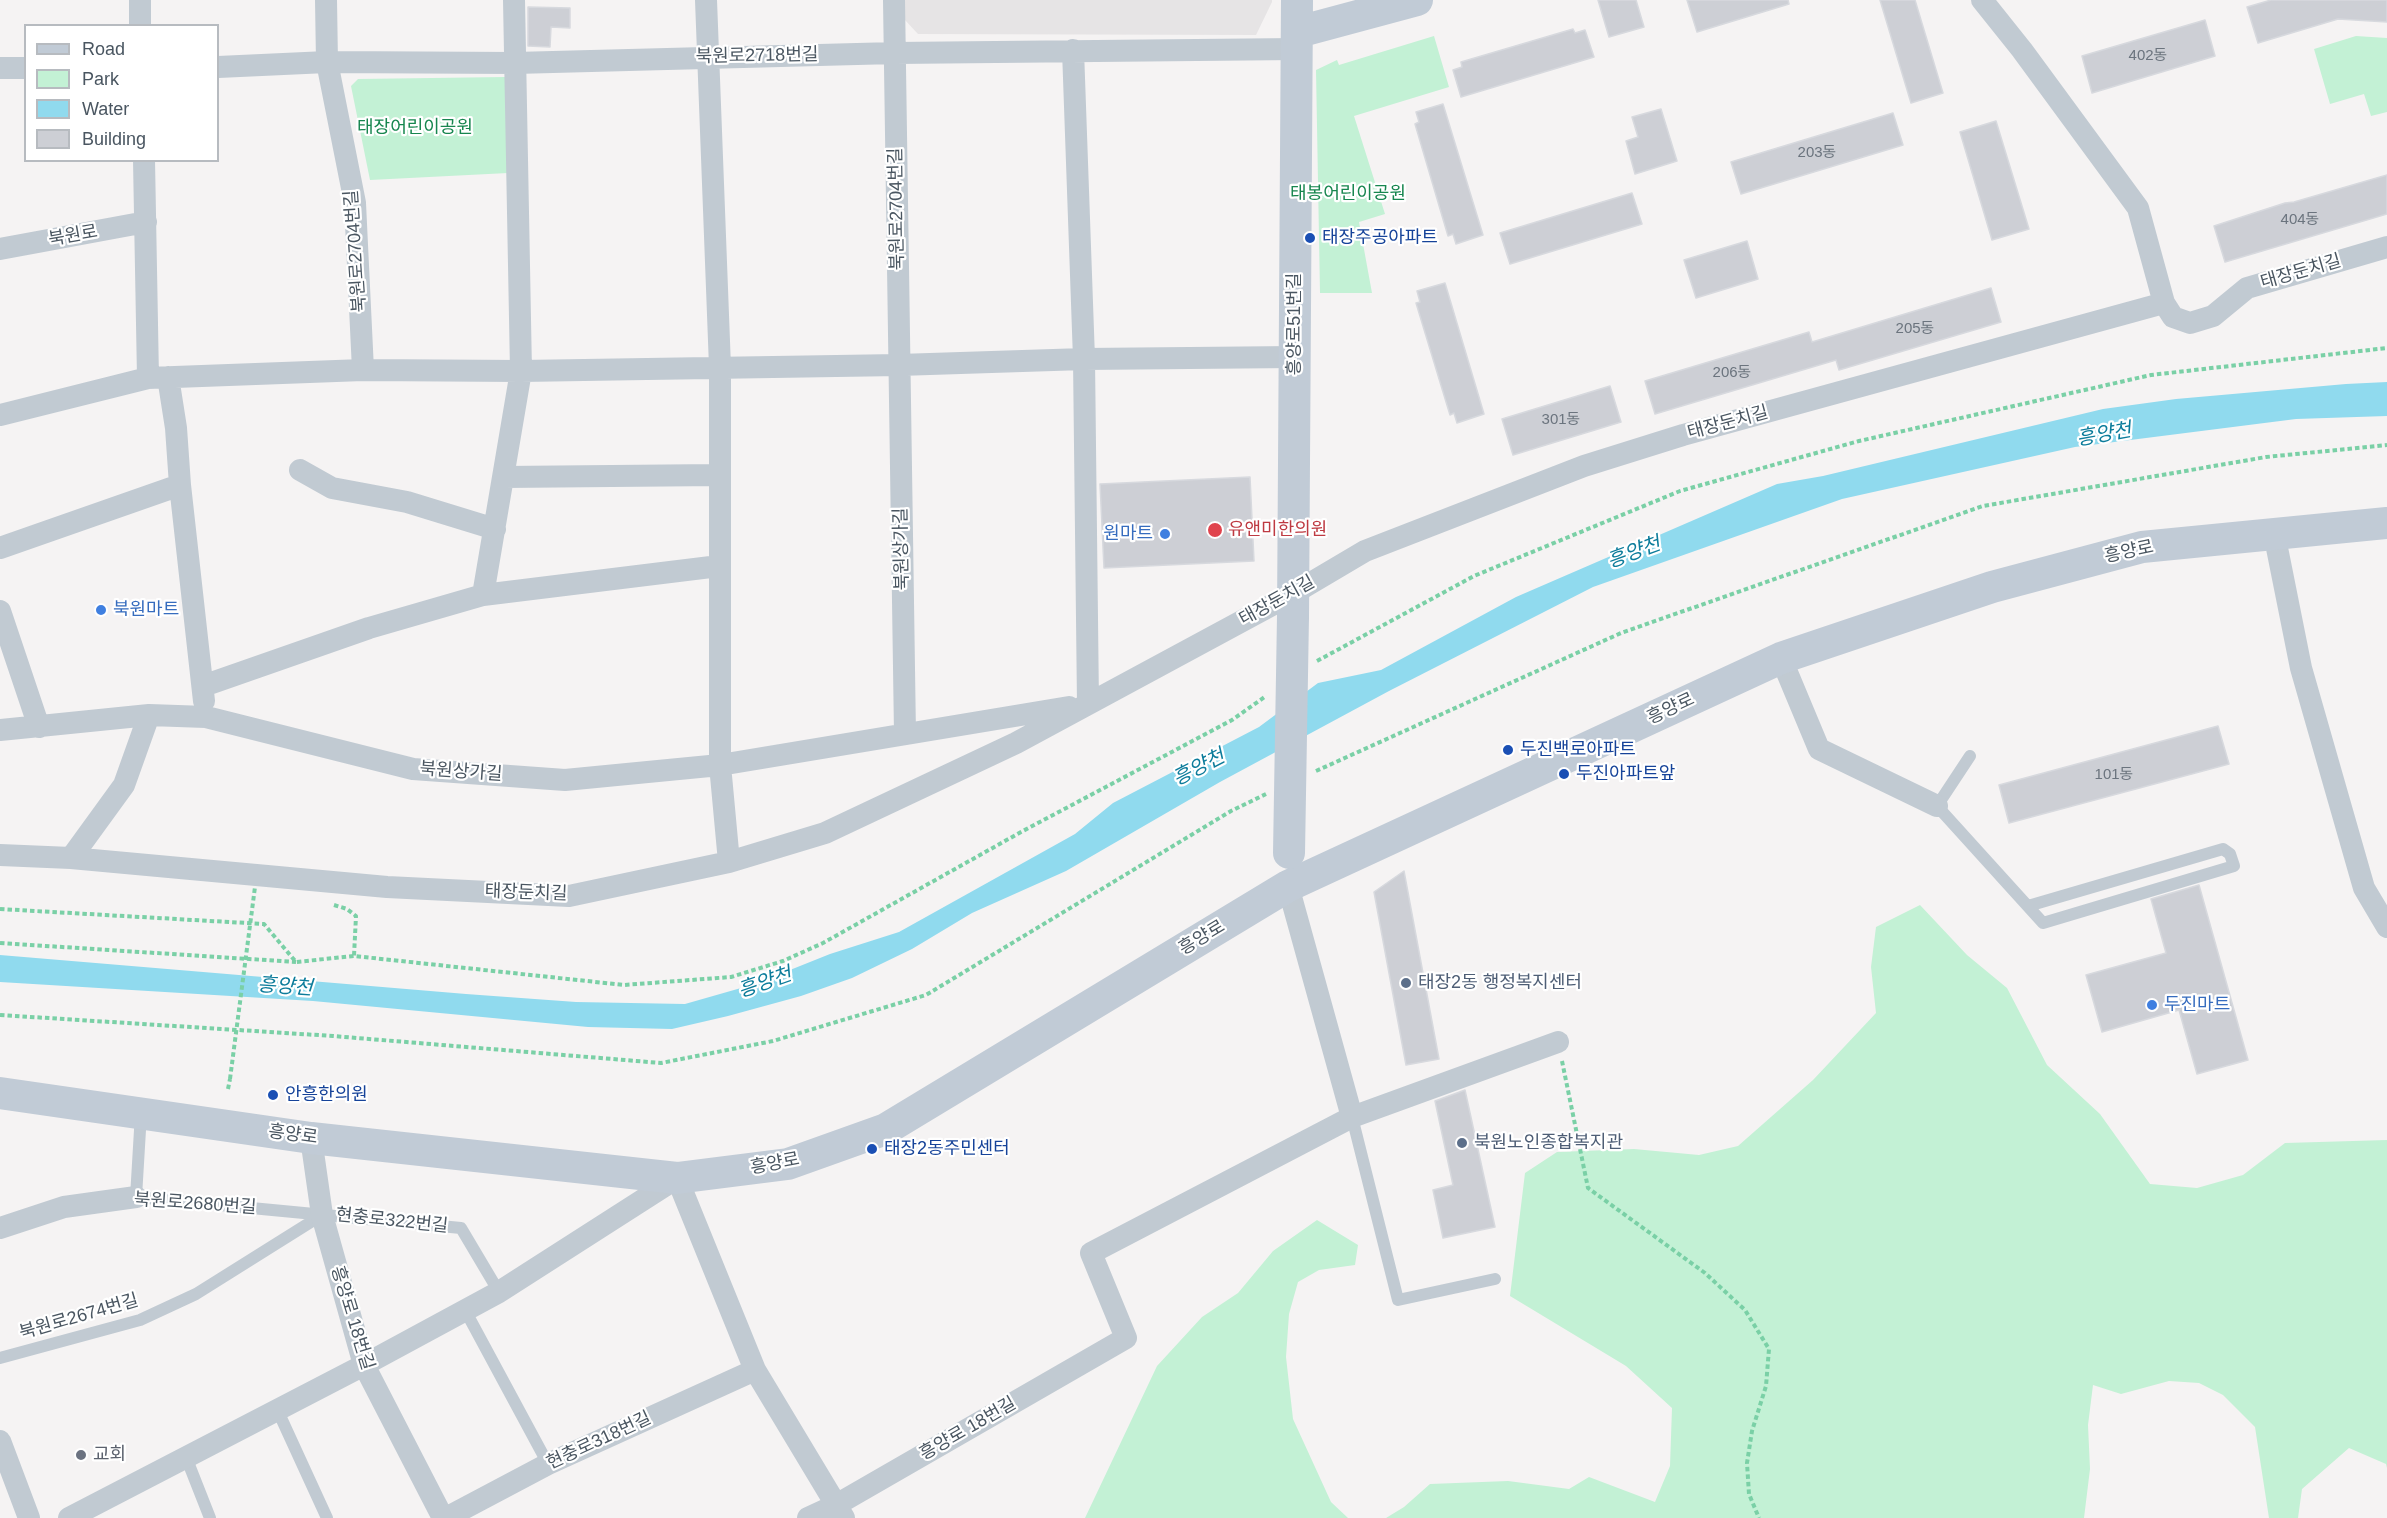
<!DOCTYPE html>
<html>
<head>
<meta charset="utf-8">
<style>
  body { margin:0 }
  #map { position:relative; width:2387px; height:1518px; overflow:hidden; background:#f5f3f3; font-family:Arial,sans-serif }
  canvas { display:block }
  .legend { position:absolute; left:24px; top:24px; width:195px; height:138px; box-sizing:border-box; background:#fff; border:2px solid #b7bbc0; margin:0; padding:8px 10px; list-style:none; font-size:18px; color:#4a5661 }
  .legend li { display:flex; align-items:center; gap:12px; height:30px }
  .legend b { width:30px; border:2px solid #b7bbc0 }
</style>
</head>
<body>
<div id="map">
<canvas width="2387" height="1518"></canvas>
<ul class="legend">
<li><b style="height:8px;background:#c1cbd6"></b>Road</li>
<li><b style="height:16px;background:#c3f1d5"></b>Park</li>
<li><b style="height:16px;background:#90daee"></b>Water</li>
<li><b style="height:16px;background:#cdcfd5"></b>Building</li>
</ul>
</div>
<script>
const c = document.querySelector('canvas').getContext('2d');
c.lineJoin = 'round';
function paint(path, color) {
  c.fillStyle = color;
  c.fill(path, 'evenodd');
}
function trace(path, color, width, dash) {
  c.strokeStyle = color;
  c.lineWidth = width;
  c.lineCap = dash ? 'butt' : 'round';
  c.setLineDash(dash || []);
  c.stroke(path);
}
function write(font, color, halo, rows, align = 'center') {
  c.font = font + ' Arial,"Noto Sans KR",sans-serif';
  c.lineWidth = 4.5;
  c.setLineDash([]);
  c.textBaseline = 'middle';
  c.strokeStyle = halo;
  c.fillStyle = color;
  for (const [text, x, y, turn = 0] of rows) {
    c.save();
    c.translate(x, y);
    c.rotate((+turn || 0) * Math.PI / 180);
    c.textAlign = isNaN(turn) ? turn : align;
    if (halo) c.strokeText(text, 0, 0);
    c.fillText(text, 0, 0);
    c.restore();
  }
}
paint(new Path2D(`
  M904,0H1272V2L1256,35L918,34L904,19Z`), '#e6e4e5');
paint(new Path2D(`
  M1434,36L1449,87L1354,116L1385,214L1359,222L1372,293H1320L1316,70L1337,60L1339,65Z
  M2356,36L2387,38V112L2371,116L2364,94L2330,104L2314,49Z
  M505,77L508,173L370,180L351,86L358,79Z
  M1920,905L1967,955L2007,988L2047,1065L2100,1114L2150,1184L2197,1188L2243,1175L2285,1143L2387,1140V1468L2386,1464L2349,1448L2302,1489L2298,1518H2269L2255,1427L2223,1395L2199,1383L2169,1381L2121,1394L2093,1385L2088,1425L2090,1469L2084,1518H1386L1404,1507L1430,1484L1508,1481L1569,1489L1589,1477L1655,1502L1670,1466L1672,1408L1626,1366L1510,1296L1525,1173L1557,1152L1634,1149L1699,1155L1738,1146L1813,1080L1876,1013L1871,967L1876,927Z
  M1317,1220L1358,1245L1355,1265L1319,1270L1298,1282L1289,1314L1286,1357L1293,1419L1331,1502L1348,1518H1085L1157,1366L1202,1317L1238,1293L1273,1251Z`), '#c3f1d5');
paint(new Path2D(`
  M2387,382V416L2296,419L2075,447L1842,499L1593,587L1389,691L1220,782L1066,871L972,913L912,949L852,978L801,996L728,1016L672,1029L588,1027L313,1001L0,982V955L466,994L576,1002L685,1004L755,984L830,954L899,932L1075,834L1113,803L1259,727L1318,683L1381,670L1516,597L1777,484L1823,476L2103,409L2176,399L2346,384Z`), '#90daee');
const building = new Path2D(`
  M1598,0H1636L1644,27L1609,37Z
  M1687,0H1788L1789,4L1697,32Z
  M1880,0H1915L1943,93L1911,103Z
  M2271,0H2387V22L2338,19L2258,43L2247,7Z
  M528,7L570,8V28L551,27L550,47L528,46Z
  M2205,20L2215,56L2092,93L2082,56Z
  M1573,29L1575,33L1585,30L1594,57L1461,97L1453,70L1462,67L1461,62Z
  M1443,104L1483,235L1456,244L1453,234L1448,236L1415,124L1419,122L1416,112Z
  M1661,109L1677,161L1635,174L1626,141L1638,137L1632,117Z
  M1893,113L1903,145L1741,194L1731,162Z
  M1996,121L2029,229L1992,240L1960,132Z
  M2387,175V214L2225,262L2214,226L2285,203L2294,202Z
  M1632,193L1642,224L1510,264L1500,233Z
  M1747,241L1758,279L1696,298L1684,260Z
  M1445,283L1484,414L1457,423L1454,413L1450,415L1416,303L1420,302L1417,291Z
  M1991,288L2001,322L1839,370L1836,360L1655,414L1645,381L1809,332L1812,342Z
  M1610,386L1621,422L1513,455L1502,419Z
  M1250,477L1254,561L1104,568L1100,484Z
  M2218,726L2229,764L2009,823L1999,785Z
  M1404,871L1439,1059L1406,1065L1374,892Z
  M2199,885L2248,1060L2197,1074L2179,1010L2102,1032L2086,975L2166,953L2151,899Z
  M1465,1090L1495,1227L1443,1238L1433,1190L1453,1185L1435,1101Z`);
paint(building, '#cdcfd5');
trace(building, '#d7d9de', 1.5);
trace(new Path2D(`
  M1317,661L1474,576L1680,491L1859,441L2151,375L2387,348
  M1316,771L1621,633L1983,506L2266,457L2387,445
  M334,905L347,909L356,916L354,956
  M0,909L264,924L296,962L354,956L624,985L731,977L783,961L823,943L1021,832L1232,720L1266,696
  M0,943L296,962
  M0,1015L333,1036L661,1063L773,1041L926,995L1231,811L1266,794
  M1562,1061L1588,1188L1705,1273L1745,1310L1769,1349L1766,1386L1752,1431L1747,1463L1749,1494L1759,1518
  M228,1089L230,1079`), '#7ad0a6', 4, [4.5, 3]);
trace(new Path2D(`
  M1970,756L1937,806L2043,923L2234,866L2230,854L2223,849L2028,906
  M141,1113L136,1197L461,1228L499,1292
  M1352,1117L1398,1300L1495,1279
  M465,1310L548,1464
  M0,1358L140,1320L196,1294L322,1215
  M277,1409L327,1518
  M186,1457L210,1518`), '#c1cad2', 12);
trace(new Path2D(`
  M140,0V26
  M326,0L327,62L355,203L363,370
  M706,0L720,367V765L729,862
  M894,0L905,734
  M1982,0L2022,50L2138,208L2164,303L2173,317L2190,323L2213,316L2247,288L2387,247
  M1073,50L1084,359L1088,704
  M218,67L327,62L515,63L895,53L1297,49
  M0,68H26
  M144,160L148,378
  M0,249L146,222
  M168,377L176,428L180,485L204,701
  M0,415L148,378L363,370L521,371L899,365L1084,359L1295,357
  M300,470L332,488L407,502L495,529
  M504,477L719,475
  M2274,533L2301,668L2364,888L2387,927
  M0,548L180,485
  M483,595L521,371L514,0
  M0,611L39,727
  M1781,658L1819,749L1937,806
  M203,686L369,628L483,595L719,566
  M0,730L149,715L206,717L413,769L565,780L720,765L1069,707
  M0,855L71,858L387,887L569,896L729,862L825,833L1016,743L1294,593L1365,551L1584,466L1683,435L2164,303
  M71,858L124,785L149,715
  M1352,1117L1558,1042
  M311,1138L322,1215L364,1365L443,1518
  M0,1228L64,1207L136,1197
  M0,1441L29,1518
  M69,1518L364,1365L499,1292L677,1178L755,1370L844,1518
  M446,1518L548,1464L755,1370
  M808,1518L836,1505L1126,1338L1091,1253L1352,1117L1288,886`), '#c1cad2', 22);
trace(new Path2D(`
  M1298,32L1417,0
  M1293,616L1297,0
  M0,1093L311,1138L677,1178L788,1164L886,1129L1288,886L1781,658L1992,587L2142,547L2387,523`), '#c1cbd6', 32);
trace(new Path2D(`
  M230,1079L255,887`), '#7ad0a6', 4, [4.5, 3]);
trace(new Path2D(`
  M1289,853L1293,616`), '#c1cbd6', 32);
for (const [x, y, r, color] of [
  [1310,238,6,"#1a4fb4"],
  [1215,530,8,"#e0444e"],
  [1165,534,6,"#3f7fe0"],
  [101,610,6,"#3f7fe0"],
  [1508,750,6,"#1a4fb4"],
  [1564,774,6,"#1a4fb4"],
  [1406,983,6,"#5c6f8a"],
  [2152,1005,6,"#3f7fe0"],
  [273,1095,6,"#1a4fb4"],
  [1462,1143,6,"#5c6f8a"],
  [872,1149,6,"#1a4fb4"],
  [81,1455,6,"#6b7280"]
]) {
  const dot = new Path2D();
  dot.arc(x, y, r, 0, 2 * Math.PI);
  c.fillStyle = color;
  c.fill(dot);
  trace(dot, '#fff', 2);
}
write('15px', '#6b747e', null, [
  ["402동",2148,56],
  ["203동",1817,153],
  ["404동",2300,220],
  ["205동",1915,329],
  ["206동",1732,373],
  ["301동",1561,420],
  ["101동",2114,775]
]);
write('18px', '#4a5661', '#fff', [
  ["북원로2718번길",757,56,-1],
  ["북원로2704번길",897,209,-91],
  ["북원로",73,236,-10],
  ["북원로2704번길",356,251,-94],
  ["태장둔치길",2301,272,-16],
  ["흥양로51번길",1295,324,-90],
  ["태장둔치길",1728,423,-15],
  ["북원상가길",902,549,-91],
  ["흥양로",2129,552,-12],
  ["태장둔치길",1277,601,-29],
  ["흥양로",1671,709,-25],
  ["북원상가길",461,772,4],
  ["태장둔치길",526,893,2],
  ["흥양로",1202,938,-31],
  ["흥양로",293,1135,8],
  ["흥양로",775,1164,-11],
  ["북원로2680번길",195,1204,4],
  ["현충로322번길",392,1221,6],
  ["북원로2674번길",79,1317,-16],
  ["흥양로 18번길",352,1318,73],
  ["흥양로 18번길",968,1429,-30],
  ["현충로318번길",599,1441,-25]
]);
write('18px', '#17864f', '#fff', [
  ["태장어린이공원",415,128],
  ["태봉어린이공원",1348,194]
]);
write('18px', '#164399', '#fff', [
  ["태장주공아파트",1322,238],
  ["두진백로아파트",1520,750],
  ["두진아파트앞",1576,774],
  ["안흥한의원",285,1095],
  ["태장2동주민센터",884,1149]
], 'left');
write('18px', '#be3a42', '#fff', [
  ["유앤미한의원",1228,530]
], 'left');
write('18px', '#366cbe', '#fff', [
  ["원마트",1153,534,"right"],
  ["북원마트",113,610],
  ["두진마트",2164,1005]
], 'left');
write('18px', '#4e5e75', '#fff', [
  ["태장2동 행정복지센터",1418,983],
  ["북원노인종합복지관",1474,1143]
], 'left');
write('18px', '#5b616d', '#fff', [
  ["교회",93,1455]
], 'left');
write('italic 20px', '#0c7c9b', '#fff', [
  ["흥양천",2104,435,-10],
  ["흥양천",1634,553,-20],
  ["흥양천",1199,768,-27],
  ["흥양천",765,983,-19],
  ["흥양천",285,987,4]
]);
</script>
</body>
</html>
